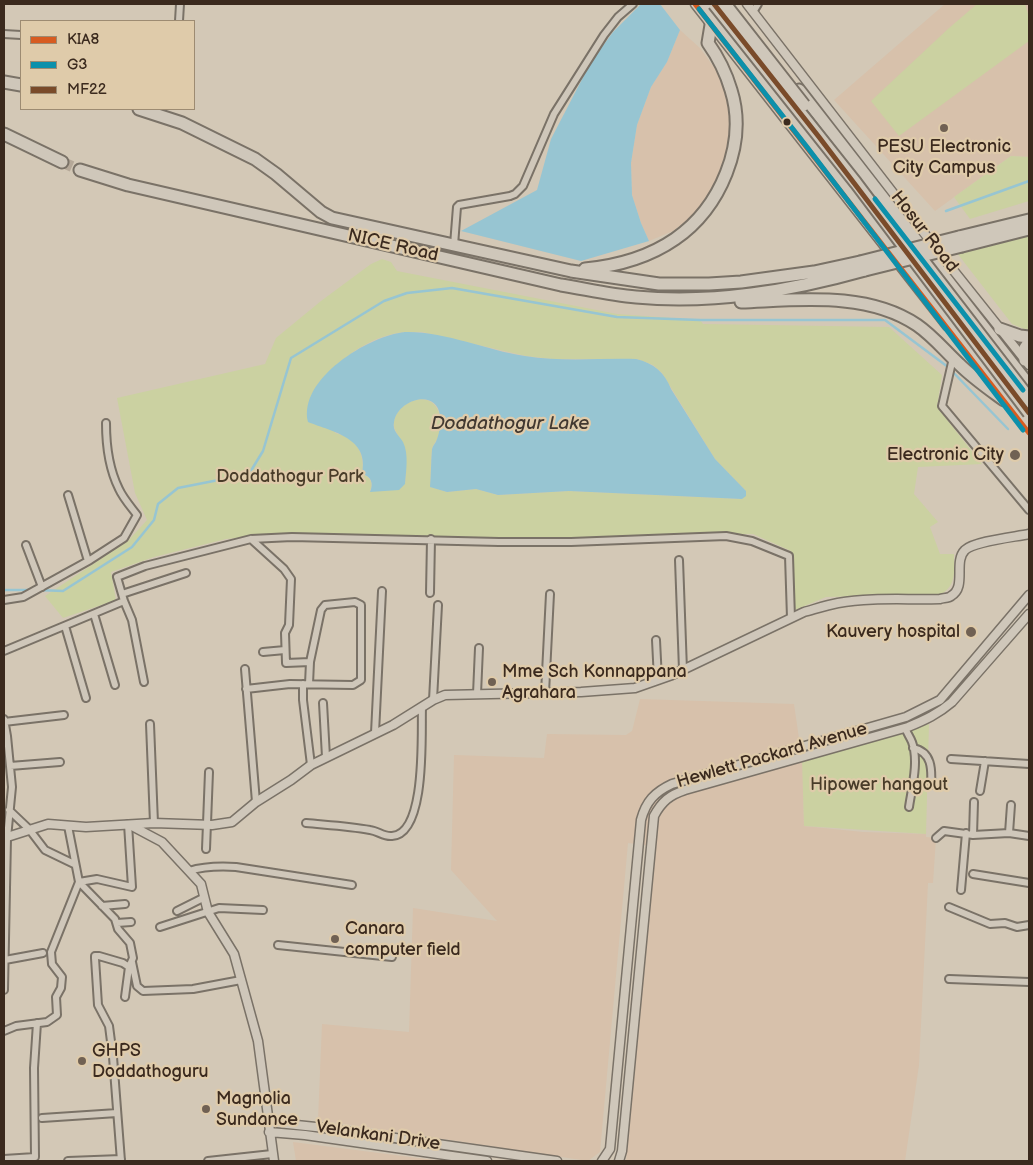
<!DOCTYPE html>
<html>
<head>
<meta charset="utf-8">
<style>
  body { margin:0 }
  #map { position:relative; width:1033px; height:1165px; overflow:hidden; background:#d3c8b6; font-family:"Balsamiq Sans",sans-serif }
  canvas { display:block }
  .frame { position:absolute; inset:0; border:5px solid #3b2a1e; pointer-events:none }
  .legend { position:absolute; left:20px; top:20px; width:175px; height:90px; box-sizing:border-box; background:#dfcbaa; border:1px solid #9d8b72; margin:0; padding:6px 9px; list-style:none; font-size:15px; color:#3b2a1e }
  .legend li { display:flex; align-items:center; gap:10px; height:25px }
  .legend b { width:25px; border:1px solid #9d8b72 }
</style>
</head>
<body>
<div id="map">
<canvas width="1033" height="1165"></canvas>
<div class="frame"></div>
<ul class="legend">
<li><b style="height:6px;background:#d75c21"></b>KIA8</li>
<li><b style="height:6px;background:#0c90ab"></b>G3</li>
<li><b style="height:6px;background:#7a4b2a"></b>MF22</li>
</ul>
</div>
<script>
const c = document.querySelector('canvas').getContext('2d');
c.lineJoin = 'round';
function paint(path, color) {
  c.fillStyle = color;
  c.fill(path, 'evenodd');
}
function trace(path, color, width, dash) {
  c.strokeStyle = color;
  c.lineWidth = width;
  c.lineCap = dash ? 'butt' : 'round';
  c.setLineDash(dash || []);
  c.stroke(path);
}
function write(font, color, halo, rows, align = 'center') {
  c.font = font + ' "Balsamiq Sans",sans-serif';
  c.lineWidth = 4.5;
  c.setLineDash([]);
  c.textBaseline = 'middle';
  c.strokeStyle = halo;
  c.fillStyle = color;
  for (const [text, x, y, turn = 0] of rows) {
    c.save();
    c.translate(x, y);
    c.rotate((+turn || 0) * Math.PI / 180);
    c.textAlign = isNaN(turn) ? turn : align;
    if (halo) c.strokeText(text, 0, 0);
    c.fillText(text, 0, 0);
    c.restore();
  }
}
paint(new Path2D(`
  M945,4H1029V157L1011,156L935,211L834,100Z
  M680,30L700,48L716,70L726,89L732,116L728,156L712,193L694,215L673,231L649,241L641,223L632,195L631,163L637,125L651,87L667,62Z
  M640,699L794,704L803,766L804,826L863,832L926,834V837L936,838L933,883H928L919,1065L905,1161H626L654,846L628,843L600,1152L588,1161L318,1120L322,1024L409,1032L413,908L497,921L451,870L454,755L544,758L547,734L626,735L632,731Z
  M293,1142L316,1145L442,1161H296Z`), '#d7c1ab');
paint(new Path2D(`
  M977,4H1025L1029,17V41L899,136L871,101L949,28Z
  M1011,156L1029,157V201L970,219L954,197Z
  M1029,235V331L1012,324L957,253Z
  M382,259L391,262L397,271L617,314L700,320L703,324L889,327L942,375L937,407L982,464L918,467L914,494L938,522L930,527L940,554H954C954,569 957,586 941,594L826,597L795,610L791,551L753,534L534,539L347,535L258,536L226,539L154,557L111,572L116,600L63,618L45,596L128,541L147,520L135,493L117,398L265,364L276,338L321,301L371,264ZM405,332H422L526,356L552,359H637L653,365L662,373L715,459L745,490L742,499L569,491L498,495L476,489L447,492L431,487C430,475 431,461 432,449C433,445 435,443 437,439C441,432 441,420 439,413C431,388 398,401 394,421C393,429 397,433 400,439C408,452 406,469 405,484L370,491C374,483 370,477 362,474C366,453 355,437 335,433L326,375C348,353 374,335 405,332Z
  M929,724L926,834L804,826L802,760Z`), '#cbd1a1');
paint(new Path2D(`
  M641,4H660L680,30L667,62L651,87L637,125L631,163L632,195L641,223L649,241L581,261L461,231L537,190L551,139L591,62L613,32Z
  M405,332C445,331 485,350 525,356C562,362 599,358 636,359C654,363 665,373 671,389L715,459L746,491V496L742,499L569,491L498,495L476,489L447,492L430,487C431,475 431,461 432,449C433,445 436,443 437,439C440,432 440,424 440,416C437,388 398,399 394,422C392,431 399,435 403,442C409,454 406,471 405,484L399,490L370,492C374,483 371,476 362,474C370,438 333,432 308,422C298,379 368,336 405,332Z`), '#97c5d2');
trace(new Path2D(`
  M946,211L1029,181
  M4,590H30
  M38,590L63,591L132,547L154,520L158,504L178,488L249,474L263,451L291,358L384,301L407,293L452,288L617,317L700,320H885L948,367L1008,429`), '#97c5d2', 2.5);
trace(new Path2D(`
  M62,162L80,170`), '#b5a898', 11, [11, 5.5]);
const minor = new Path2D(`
  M753,12L758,4
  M179,21L180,4
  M4,34L21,35
  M454,245L457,207L459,205L510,196L515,194L523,186L554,114L604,35L618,17L633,4
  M953,358L942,406L1029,510
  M68,495L88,561
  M251,539L284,569L291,579L289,625L285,633L286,663L310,662
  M26,545L42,587
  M679,560L683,670
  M430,593L431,539
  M122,594L186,573
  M4,600L23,597L90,560L124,538L137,515C131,507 123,498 119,489C109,469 106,445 106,423
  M94,614L115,685
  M65,626L86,698
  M656,640L658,680
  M4,651L124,601
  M263,652L285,650
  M245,669L256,802
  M144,682L132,620L124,601L117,577L145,566L251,539L292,537L499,542H571L726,536L752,541L789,556L791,618
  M303,684V700L311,765
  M246,689L290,684L353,685L361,680V605L355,602L325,605L321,610L310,662L309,684
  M545,693L550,594
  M477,694L479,648
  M433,700L438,605
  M323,703L326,757
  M4,719L7,736L12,787L7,838L4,990
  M4,722L64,715
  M150,724L154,823
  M905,728C907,733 910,737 912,742C919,761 912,787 909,807
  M375,733L382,591
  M913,748C932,752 932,769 931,785
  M951,759L1029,764
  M10,766L60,762
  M980,791L985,761
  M9,810L29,829L45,850L74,864
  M306,823C327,825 349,826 370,830C378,831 384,837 392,836C427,834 421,732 422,707
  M68,826L79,882L115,919L118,929L130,943L133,958L129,967L125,997
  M1009,833L1011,805
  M973,835L974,802
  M936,838L944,831L973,835L1009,833L1029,836
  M206,849L209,772
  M189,871C205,866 220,866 236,867L352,885
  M973,874L1029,883
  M961,890L966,833
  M102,906L125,904
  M949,907L990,924L1005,923L1017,927L1029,925
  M177,911L203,898
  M117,923L131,922
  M160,927L219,908L263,910
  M278,945L392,957
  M5,960L43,953
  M132,962L137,986L143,991L193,989L241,980
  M949,979L1029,982
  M4,1031L16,1026L47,1022L57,1015L56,997L61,988L62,977L52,964L51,952L79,882L97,879L132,887L128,824
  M42,1118L117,1113
  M4,1159L35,1157L34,1068L37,1023
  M68,1161L121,1159
  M121,1161L113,1057L109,1026L98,1005L95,958V956H99L123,963L129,967
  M208,1161L272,1154`);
const tertiary = new Path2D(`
  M695,4L947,326
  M747,4L938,251L1029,365
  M130,825L162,842L201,884L208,912L234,954L258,1041L274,1161
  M4,838L48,824L86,827L154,823L212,825L232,822L256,802L291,780L311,765L393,725L433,700L445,695L581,692L635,688L672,675L804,612C815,609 827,605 838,603C871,597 906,600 940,599C943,598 949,598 951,596C967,587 953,562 965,550C975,541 1015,537 1029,534
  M268,1122L325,1128L557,1161
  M269,1132L305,1135L487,1161
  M602,1161L610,1149L641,820C646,801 655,792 672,784L906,717L940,700L1029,595
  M619,1161L622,1151L654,816C662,801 670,795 685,790L908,727C925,720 938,714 952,702L1029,614`);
const trunk = new Path2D(`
  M705,4L813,142L1029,425
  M799,90L1029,385`);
const motorway = new Path2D(`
  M4,82L21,85
  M139,109L182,123L255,159L276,174L321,212L332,218L571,271L659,284H709L741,282L814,272L860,262
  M4,134L62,162
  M80,170L128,185L561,285C586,289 610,295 636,297C714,304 790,291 865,270
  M959,237L1029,220
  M962,246L1029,229
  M585,269C616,266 649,257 675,239C720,208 748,144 731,90C726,73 718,57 708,43L713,13
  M741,302C798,300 867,291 917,325C933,336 945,351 959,364C973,378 989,389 1004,400
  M1000,329L1020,336L1029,337
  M1025,360V348L1029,342`);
trace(minor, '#7a7267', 10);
trace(tertiary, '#7a7267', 11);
trace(trunk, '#7a7267', 15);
trace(motorway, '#7a7267', 15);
trace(minor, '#cfc7ba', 6);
trace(tertiary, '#cfc7ba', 8);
trace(trunk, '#cfc7ba', 11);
trace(motorway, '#cfc7ba', 11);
const motorwayBridge = new Path2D(`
  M714,4L856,183L1029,413
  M725,4L804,105
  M922,259L1029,398
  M860,262L959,237
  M865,270L962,246`);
trace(motorwayBridge, '#7a7267', 15, []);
trace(motorwayBridge, '#cfc7ba', 11);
trace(new Path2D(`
  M695,4L1029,433`), '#d75c21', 5);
trace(new Path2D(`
  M699,9L807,147L1023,430
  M875,199L1023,390`), '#0c90ab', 5);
trace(new Path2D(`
  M714,4L819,137L1029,413`), '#7a4b2a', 5);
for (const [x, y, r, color] of [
  [787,122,4.5,"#3b2a1e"],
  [944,128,5,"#706153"],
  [1015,455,6,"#706153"],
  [971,632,6,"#706153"],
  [492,682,5,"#706153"],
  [335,939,5,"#706153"],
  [82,1061,5,"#706153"],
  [206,1109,5,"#706153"]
]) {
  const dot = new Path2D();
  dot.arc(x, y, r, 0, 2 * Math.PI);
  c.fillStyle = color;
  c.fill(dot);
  trace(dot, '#dfcbaa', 2);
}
write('18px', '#3b2a1e', '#dfcbaa', [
  ["PESU Electronic",944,147,"center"],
  ["City Campus",944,168,"center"],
  ["Electronic City",1004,455,"right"],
  ["Kauvery hospital",960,632,"right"],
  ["Mme Sch Konnappana",502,672],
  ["Agrahara",502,693],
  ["Canara",345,929],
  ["computer field",345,950],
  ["GHPS",92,1051],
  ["Doddathoguru",92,1072],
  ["Magnolia",216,1099],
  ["Sundance",216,1120]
], 'left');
write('18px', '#3b2a1e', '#dfcbaa', [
  ["Hosur Road",924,232,52],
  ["NICE Road",393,246,13],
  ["Hewlett Packard Avenue",772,756,-16],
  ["Velankani Drive",378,1136,8]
]);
write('18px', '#493c29', '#dfcbaa', [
  ["Doddathogur Park",290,477],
  ["Hipower hangout",879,785]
]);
write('italic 19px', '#423931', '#dfcbaa', [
  ["Doddathogur Lake",510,424]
]);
</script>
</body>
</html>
